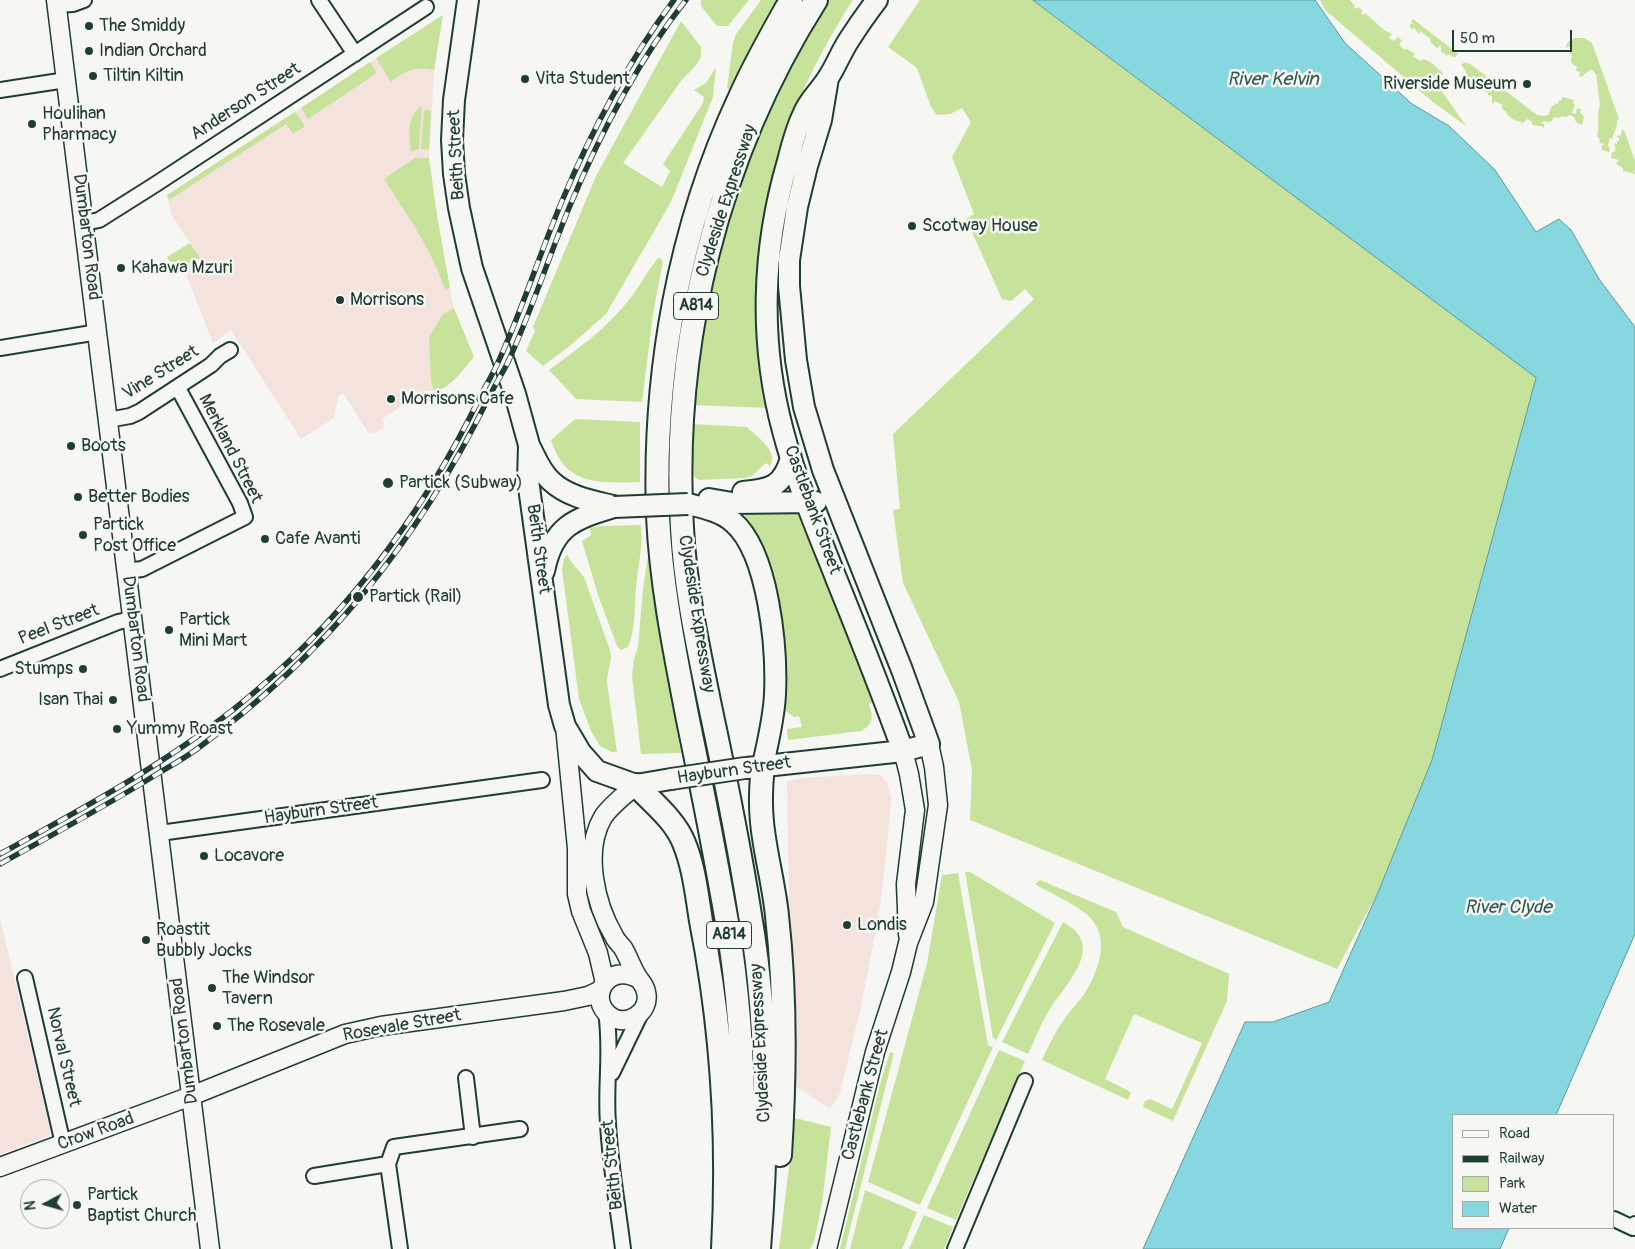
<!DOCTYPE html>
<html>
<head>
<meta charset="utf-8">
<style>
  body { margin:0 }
  #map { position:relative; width:1635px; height:1249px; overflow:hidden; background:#f6f6f2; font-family:Pangolin,sans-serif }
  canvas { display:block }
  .legend { position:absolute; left:1452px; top:1114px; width:162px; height:115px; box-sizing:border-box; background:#f6f6f2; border:1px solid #a0aca6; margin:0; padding:6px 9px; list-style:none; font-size:15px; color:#1f3d34 }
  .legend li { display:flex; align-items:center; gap:10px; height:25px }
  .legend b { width:25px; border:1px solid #a0aca6 }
  .north { position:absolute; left:20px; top:1179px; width:50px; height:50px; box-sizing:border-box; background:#f6f6f2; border:1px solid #a0aca6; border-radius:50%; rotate:264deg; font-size:14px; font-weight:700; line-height:20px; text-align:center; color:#1f3d34 }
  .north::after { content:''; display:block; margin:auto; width:18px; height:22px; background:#1f3d34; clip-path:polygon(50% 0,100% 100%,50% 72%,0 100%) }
  .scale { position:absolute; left:1452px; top:30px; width:120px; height:22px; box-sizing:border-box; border:2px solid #1f3d34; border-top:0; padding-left:6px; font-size:15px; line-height:18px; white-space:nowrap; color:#1f3d34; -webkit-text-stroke:4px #f6f6f2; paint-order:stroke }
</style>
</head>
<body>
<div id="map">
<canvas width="1635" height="1249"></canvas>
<ul class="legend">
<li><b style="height:6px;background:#f6f6f2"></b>Road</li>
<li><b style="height:6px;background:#1f3d34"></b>Railway</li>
<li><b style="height:14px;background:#c7e39b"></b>Park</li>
<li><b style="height:14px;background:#86d7df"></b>Water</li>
</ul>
<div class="north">N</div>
<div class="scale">50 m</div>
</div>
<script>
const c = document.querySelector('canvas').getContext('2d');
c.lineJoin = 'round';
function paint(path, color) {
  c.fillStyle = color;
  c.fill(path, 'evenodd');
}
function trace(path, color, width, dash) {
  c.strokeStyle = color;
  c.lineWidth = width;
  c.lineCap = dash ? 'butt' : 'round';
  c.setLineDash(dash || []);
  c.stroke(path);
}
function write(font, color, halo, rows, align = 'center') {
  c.font = font + ' Pangolin,sans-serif';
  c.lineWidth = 5;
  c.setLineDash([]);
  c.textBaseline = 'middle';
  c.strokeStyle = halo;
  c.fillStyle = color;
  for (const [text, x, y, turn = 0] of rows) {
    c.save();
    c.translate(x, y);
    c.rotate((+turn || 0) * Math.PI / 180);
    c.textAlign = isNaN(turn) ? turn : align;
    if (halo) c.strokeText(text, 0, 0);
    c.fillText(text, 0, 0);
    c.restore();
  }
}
paint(new Path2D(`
  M443,15L434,70L429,158L445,268L454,308L443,314L431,382L434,391H424L382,419L384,422L383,428L375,433L368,432L343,393L338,396L334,418L301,439L231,330L213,343L183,267L200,258L171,214L167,195Z
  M867,774L880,775L887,782L891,798L886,857L878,920L860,1011L840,1093L830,1109L802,1090L794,1087L783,901L789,895L787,781L802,778Z
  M0,918L51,1133L49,1136L0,1154Z`), '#f4e2dc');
paint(new Path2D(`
  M701,0H749L728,26H717L701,6Z
  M761,0H778L758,35L730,90L727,88L733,43L736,34Z
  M827,0H853C797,86 757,186 757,291C758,303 760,316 761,328C763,355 766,381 769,408L693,405V391L711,280L732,198L778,87Z
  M920,0H1033L1536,378L1432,760L1379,890L1337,969L970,820L972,770L959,702L903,583L893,510L900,509L893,434L1034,299L1025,289L1011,301L1002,299L966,219L974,214L952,157L971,122L962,108L950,114L937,115L931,107L917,68L888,47Z
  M1320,0H1350L1355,6L1354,7L1357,9L1358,7L1363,11L1361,13L1363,15L1365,13L1384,30L1392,34L1389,38L1393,41L1399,37L1400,40L1403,39L1399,45L1405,50L1407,49L1415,54L1413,57L1421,61L1423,59C1431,60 1436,68 1443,73L1437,79L1440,80L1439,82L1442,83L1440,86L1442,88L1441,90L1466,126L1433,102L1339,22L1325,10Z
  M443,15L434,70C415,66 406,70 391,82L376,58Z
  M1413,19L1458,54L1455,57H1453L1448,54L1447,56L1441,51V46L1440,45L1437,48L1431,43L1430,37L1429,38L1420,31V35L1413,27V30L1410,27V24H1413L1411,22Z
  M681,21L701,47V57L697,64L681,81L623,163L662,187L670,171L663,164L703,103L704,97L694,90L706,83L716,67L713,97L671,202L606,314L571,345L543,366L526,351L535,331L533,327L596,176Z
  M1575,38H1584L1592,43L1619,119L1617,120V125L1612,139L1610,138L1608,145L1610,148L1609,152L1602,150L1601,145L1603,146L1604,144L1599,143L1600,140L1597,136C1600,125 1596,113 1600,105L1596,74L1591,69L1581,77L1579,76L1580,72L1576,71L1577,67L1572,64L1571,60L1572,56L1570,54V52H1567L1571,51V46L1565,48L1568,42Z
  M370,62L377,73L308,119L301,108Z
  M1465,62L1468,64L1469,63L1537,115L1543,116L1548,115L1552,106H1554L1555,103L1558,104L1559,100L1561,101L1562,97L1574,100L1573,103L1575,104L1572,113L1576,114L1577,108L1581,109L1580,112L1584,117L1582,125L1576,122L1574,117L1570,115L1566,117L1562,116L1559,118L1554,117L1551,122L1548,121L1549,124L1545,121L1542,122L1541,123L1544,124V128L1541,126H1537V124L1536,126L1533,125L1531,121L1527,119L1523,123L1512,119L1506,113L1507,112L1503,110V109L1501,107L1503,105L1495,101L1494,104L1492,102V96L1488,95V93L1481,90V84H1477L1473,82L1474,78H1470V81L1466,76L1467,74L1465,72L1466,71L1461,65Z
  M422,106L419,149L411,152C409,135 406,117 422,106Z
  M424,110H431L429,150L421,149Z
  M295,112L305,126L293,134L286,124L169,200L167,195Z
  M1622,130H1624L1635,161V170L1633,171L1635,172V175L1633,173H1629V172L1623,171V168L1616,164L1619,160L1611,158L1612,152H1615L1614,149L1616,150L1614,143L1617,144V141H1619V137H1617L1618,135L1620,136Z
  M415,158H429L436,210L450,288L445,289C430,247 408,216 384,179Z
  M190,243L200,258L175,271L167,257Z
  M659,257L663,261L653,314L642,402L576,399L549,370C576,350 602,332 623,307C637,292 646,272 659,257Z
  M454,308L474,357C464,368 450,390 434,391L431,382L429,337L443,314Z
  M575,419L640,422V482C599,483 565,486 551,440Z
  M692,424L747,427C757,437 779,451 770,466L766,463L752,476L745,478L699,480L692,475Z
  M800,511L875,701L869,704C873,716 874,724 861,731L788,740L787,729L802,727L799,716L794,717L783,709L744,521L745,514L747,512Z
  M641,525C643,546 638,567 636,588C634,607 636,629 628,647L621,650L617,646L598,595L582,541L591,535L590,528L601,526Z
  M650,542L657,624L681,753L641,754L632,676L634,659L638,647L643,589Z
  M567,554L572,563L584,577L610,650C613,662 607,670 607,682L617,752H612L600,746L591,731L579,699L562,569L564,559Z
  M965,872H970L1055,923L996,1040L993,1038Z
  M958,873L988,1045L993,1047L920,1205L868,1182L927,963L942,875Z
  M1040,880L1116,912L1123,927L1229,974L1227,1001L1173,1121L1143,1107L1145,1101L1150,1099L1172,1109L1202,1043L1134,1014L1105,1079L1131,1092L1128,1100L1042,1060C1049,1045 1056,1030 1066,1017C1071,1009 1078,1003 1083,996C1099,971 1113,935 1085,913C1073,903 1050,893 1035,884Z
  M1063,922C1108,946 1065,984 1048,1012C1040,1025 1035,1040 1028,1054L1002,1042Z
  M999,1050L1025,1061L956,1220L927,1208Z
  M890,1052L894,1053L845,1249H840L880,1084Z
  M795,1118L831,1127L822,1204L814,1242L810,1249H779Z
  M865,1190L917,1212L902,1249H850Z
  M924,1215L953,1227L944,1249H909Z`), '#c7e39b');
const water = new Path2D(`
  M1033,0H1315L1345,43L1412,104L1449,126L1495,170L1536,232L1559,219L1571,230L1599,279L1635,327V934L1556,1115H1454V1228H1509L1500,1249H1143L1245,1022H1273L1329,1002L1379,890L1432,760L1536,378Z`);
paint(water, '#86d7df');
trace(water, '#5d999b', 1);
const minor = new Path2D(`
  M319,0L355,54
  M57,5L73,4L84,0
  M0,90L66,80
  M84,223L99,220L156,184L426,7
  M0,348L98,332
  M108,420L130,416L139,412L211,365L220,356L230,350
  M126,571L142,569L245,517L240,503L178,388
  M0,669L118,622L132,619
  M160,833L542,780
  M25,978L63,1144
  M606,1012C612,1050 605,1086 608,1123C610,1165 618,1207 623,1249
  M612,1073L641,1013
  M466,1078L473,1137
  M314,1176L388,1164
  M1614,1219L1633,1228L1635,1224
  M400,1249L388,1164L394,1147L520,1129
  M955,1249L1025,1081`);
const tertiary = new Path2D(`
  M56,0L210,1249
  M565,726L577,848V894L581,911L598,953L605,983
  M903,751L909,774L915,810L906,884L908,935
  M636,785C626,794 611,805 603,817C583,851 595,904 614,936C616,941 620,944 623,948C629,958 632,969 639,979C642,983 645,986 646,992C651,1012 627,1028 610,1016C586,998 608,961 639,979
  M0,1167L191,1096L345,1034L381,1026L564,1001L588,996L601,990
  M827,1249L875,1052L901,972L908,943L924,902L938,805L934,767L929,744`);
const secondary = new Path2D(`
  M468,0L454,100L452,140L454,174L459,208L472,268L515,394L529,445L528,480L559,705L565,726L581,753L597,771L636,785L671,779
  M877,0C867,13 858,26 849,40C841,52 836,66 828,78C820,91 808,101 803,115C796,129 792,145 788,161C762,249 759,342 783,431C796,481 817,530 836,578C859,635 882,693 903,751
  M530,447C536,459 541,472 551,481C568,497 592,501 613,506
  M743,492C771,490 783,486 791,458
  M709,499L732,503L816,502
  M688,504C704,508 720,511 733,522C769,553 777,649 775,694C774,718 768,741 763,765
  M544,571C553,526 574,519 614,507
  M747,768L903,751L929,744L902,670L823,470L804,407L796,360L789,286V260L797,207L807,166L821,120L828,78`);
const primary = new Path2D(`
  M763,765C761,784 760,803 762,822C765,854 774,884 777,916C786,995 785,1076 780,1155
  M636,785C653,803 675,820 684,843C694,867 697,896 701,921C722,1028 729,1140 723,1249
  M738,1249C747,1140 745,1030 727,922C715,854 702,787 688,720C675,653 661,584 658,516C653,373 679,227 740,97C755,63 773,32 791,0
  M759,1249C768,1138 769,1025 750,915C739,845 725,776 710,706C698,647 685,588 682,528C671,344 717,156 816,0`);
trace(minor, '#1f3d34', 18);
trace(tertiary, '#1f3d34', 21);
trace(secondary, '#1f3d34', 24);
trace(primary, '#1f3d34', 26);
trace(minor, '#f6f6f2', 14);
trace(tertiary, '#f6f6f2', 18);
trace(secondary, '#f6f6f2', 20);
trace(primary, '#f6f6f2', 22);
const rail = new Path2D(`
  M0,854C80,810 162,766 234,709C342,623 422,517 482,393C488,382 495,370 500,358C523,307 540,253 562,201C590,134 630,58 674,0
  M0,864C50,836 100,809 149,779C165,769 182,760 197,749C328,652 417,543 489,397C495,385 502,374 508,362C531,312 548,259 569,208C599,136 637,62 686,0`);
trace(rail, '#1f3d34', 5.5);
trace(rail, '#f6f6f2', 4, [11]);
const secondaryBridge = new Path2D(`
  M614,507L688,504
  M671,779L745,768`);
trace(secondaryBridge, '#1f3d34', 24, []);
trace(secondaryBridge, '#f6f6f2', 20);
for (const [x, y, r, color] of [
  [89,26,5,"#1f3d34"],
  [89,51,5,"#1f3d34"],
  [93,76,5,"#1f3d34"],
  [525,79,5,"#1f3d34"],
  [1527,84,5,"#1f3d34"],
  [32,124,5,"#1f3d34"],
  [912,226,5,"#1f3d34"],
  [121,268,5,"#1f3d34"],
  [340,300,5,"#1f3d34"],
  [391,399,5,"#1f3d34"],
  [71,446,5,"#1f3d34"],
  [388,483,6,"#1f3d34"],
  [78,497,5,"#1f3d34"],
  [83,535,5,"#1f3d34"],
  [265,539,5,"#1f3d34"],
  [358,597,6,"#1f3d34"],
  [169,630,5,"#1f3d34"],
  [83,669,5,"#1f3d34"],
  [113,700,5,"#1f3d34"],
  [117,729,5,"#1f3d34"],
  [204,856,5,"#1f3d34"],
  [847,925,5,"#1f3d34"],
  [146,940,5,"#1f3d34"],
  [212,988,5,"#1f3d34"],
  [217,1026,5,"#1f3d34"],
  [77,1205,5,"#1f3d34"]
]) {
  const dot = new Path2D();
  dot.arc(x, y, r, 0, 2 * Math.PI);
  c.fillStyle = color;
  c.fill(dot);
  trace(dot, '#f6f6f2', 2);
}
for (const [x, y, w] of [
  [696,306,45],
  [729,935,45]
]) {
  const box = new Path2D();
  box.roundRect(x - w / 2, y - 13.5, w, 27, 4);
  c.fillStyle = '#f6f6f2';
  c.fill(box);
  trace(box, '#1f3d34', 1);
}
write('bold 16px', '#1f3d34', null, [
  ["A814",696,306],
  ["A814",729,935]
]);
write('18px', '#1f3d34', '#f6f6f2', [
  ["The Smiddy",99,26],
  ["Indian Orchard",99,51],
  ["Tiltin Kiltin",103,76],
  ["Vita Student",535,79],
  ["Riverside Museum",1517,84,"right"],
  ["Houlihan",42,114],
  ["Pharmacy",42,135],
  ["Scotway House",922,226],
  ["Kahawa Mzuri",131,268],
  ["Morrisons",350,300],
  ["Morrisons Cafe",401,399],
  ["Boots",81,446],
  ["Partick (Subway)",399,483],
  ["Better Bodies",88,497],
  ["Partick",93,525],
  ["Post Office",93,546],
  ["Cafe Avanti",275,539],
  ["Partick (Rail)",369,597],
  ["Partick",179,620],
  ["Mini Mart",179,641],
  ["Stumps",73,669,"right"],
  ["Isan Thai",103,700,"right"],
  ["Yummy Roast",127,729],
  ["Locavore",214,856],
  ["Londis",857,925],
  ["Roastit",156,930],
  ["Bubbly Jocks",156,951],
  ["The Windsor",222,978],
  ["Tavern",222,999],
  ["The Rosevale",227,1026],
  ["Partick",87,1195],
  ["Baptist Church",87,1216]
], 'left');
write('18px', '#1f3d34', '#f6f6f2', [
  ["Anderson Street",246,102,-33],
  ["Beith Street",457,155,-93],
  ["Clydeside Expressway",727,201,-72],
  ["Dumbarton Road",86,237,83],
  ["Vine Street",161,373,-32],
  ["Merkland Street",230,449,63],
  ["Castlebank Street",812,510,70],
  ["Beith Street",538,549,82],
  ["Clydeside Expressway",696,614,81],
  ["Peel Street",59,625,-21],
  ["Dumbarton Road",135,639,83],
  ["Hayburn Street",734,771,-8],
  ["Hayburn Street",321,811,-8],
  ["Rosevale Street",402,1026,-10],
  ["Dumbarton Road",185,1041,-97],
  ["Clydeside Expressway",761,1043,-93],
  ["Norval Street",63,1057,77],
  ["Castlebank Street",866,1095,-75],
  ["Crow Road",96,1132,-20],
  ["Beith Street",613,1165,-96]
]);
write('italic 19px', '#345c56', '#f6f6f2', [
  ["River Kelvin",1273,80],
  ["River Clyde",1508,908]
]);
</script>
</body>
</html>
